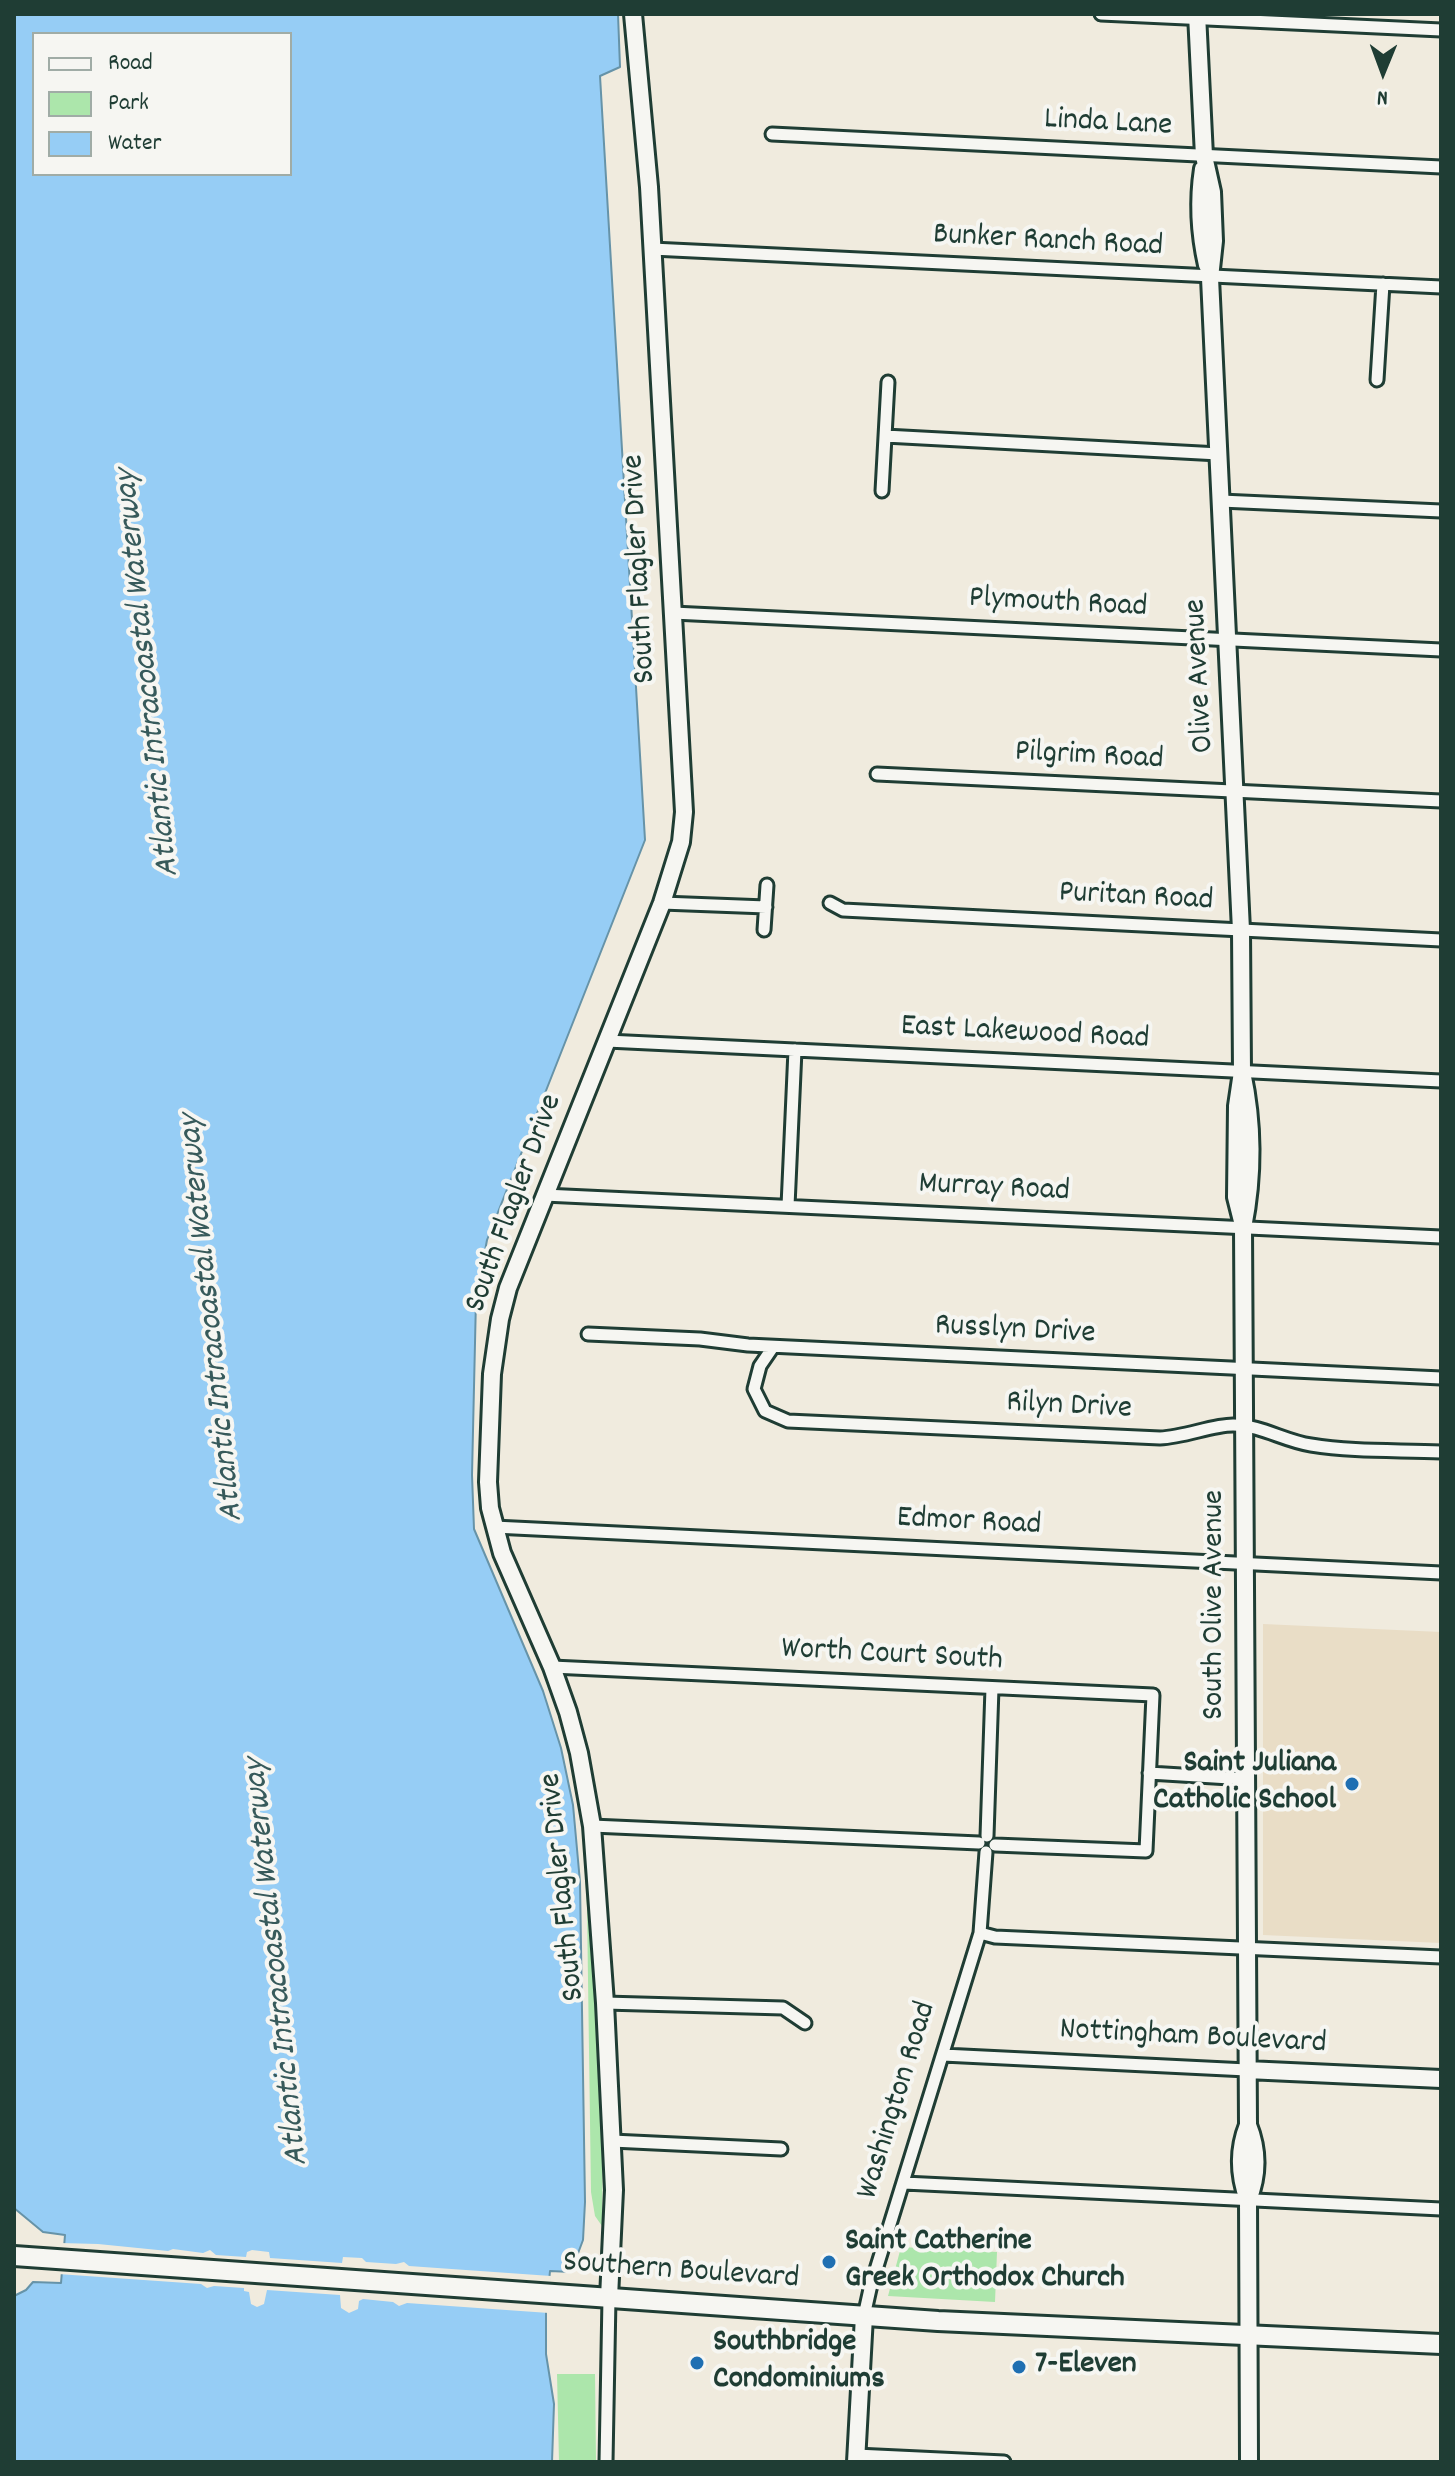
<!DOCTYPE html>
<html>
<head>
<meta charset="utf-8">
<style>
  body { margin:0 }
  #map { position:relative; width:1455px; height:2476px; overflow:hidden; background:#f0ebde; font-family:Dekko,sans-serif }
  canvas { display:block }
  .frame { position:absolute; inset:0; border:16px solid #1f3d34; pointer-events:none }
  .legend { position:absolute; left:32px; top:32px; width:260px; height:144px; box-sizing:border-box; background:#f6f6f2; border:2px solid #a0aca6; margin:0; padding:10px 14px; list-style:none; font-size:24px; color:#1f3d34 }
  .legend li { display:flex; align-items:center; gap:16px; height:40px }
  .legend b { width:40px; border:2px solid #a0aca6 }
  .north { position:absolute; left:1343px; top:32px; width:80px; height:80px; -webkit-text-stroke:6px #f6f6f2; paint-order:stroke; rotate:181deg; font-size:22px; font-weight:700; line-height:32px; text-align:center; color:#1f3d34 }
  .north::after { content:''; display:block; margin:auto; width:28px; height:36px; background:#1f3d34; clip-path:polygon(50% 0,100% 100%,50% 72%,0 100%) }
</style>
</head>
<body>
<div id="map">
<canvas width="1455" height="2476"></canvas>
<div class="frame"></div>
<ul class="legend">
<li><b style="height:10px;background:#f6f6f2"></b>Road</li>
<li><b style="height:22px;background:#ace6ab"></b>Park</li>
<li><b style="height:22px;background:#96cdf5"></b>Water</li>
</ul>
<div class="north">N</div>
</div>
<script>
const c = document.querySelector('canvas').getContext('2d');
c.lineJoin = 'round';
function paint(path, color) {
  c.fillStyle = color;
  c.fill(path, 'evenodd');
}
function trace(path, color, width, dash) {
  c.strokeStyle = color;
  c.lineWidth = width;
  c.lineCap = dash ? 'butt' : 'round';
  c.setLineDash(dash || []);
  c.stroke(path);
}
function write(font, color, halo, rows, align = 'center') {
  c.font = font + ' Dekko,sans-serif';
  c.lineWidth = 8;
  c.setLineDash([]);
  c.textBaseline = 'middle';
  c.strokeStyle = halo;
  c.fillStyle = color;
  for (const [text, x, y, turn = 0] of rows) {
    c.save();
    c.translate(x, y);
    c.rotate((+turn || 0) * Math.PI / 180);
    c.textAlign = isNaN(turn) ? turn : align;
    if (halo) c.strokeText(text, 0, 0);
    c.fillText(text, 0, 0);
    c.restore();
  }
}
paint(new Path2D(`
  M1263,1624L1441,1632V1943L1263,1935Z`), '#e9ddc6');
paint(new Path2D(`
  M583,1841H587L603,2134L602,2226L595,2216L591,2192L587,1908Z
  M901,2247L997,2252L995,2302L888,2296Z
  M557,2374H595L596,2462H559Z`), '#ace6ab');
const water = new Path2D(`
  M14,14H618L620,67L600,76L645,840L487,1240L476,1299L472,1475L474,1529L543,1691L561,1748L573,1805L580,1882L585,2202L583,2240L571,2272L550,2271L546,2313V2354L554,2404L552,2462H14V2296L26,2290L33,2282L61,2283L65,2235L43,2232L14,2208ZM34,34H290V174H34Z`);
paint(water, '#96cdf5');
trace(water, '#6693a8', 2);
paint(new Path2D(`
  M60,2243L98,2244L168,2251L173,2249L203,2253L210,2250L216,2255L246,2257L247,2252L252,2250L269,2252L270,2258L342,2263L343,2257L362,2258L366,2262L396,2264L404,2262L409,2266L551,2276L549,2313L407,2303L399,2306L393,2302L363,2299L359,2301L358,2309L349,2313L341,2308L340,2295L267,2290L264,2304L257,2307L251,2304L249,2292L244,2291V2288L214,2286L207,2288L201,2284L58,2274Z`), '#f0ebde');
const street = new Path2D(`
  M1101,14L1441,30
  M772,134L1441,167
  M652,249L1441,287
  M1377,380L1383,284
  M885,436L1219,454
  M882,491L888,382
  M1221,501L1441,511
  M673,613L1441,650
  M877,774L1441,801
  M662,903L766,907
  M830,903L843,910L1441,940
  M764,930L767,885
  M607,1041L1441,1081
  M544,1195L1441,1237
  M788,1206L795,1050
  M588,1334L700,1339L748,1345L1441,1378
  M773,1347L760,1366L754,1389L765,1411L788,1421L1160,1438C1185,1437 1212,1425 1233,1425C1261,1425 1284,1441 1311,1445C1353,1452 1398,1450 1441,1452
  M494,1527L1441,1573
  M552,1667L1153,1695L1146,1851L995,1845
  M1149,1773L1246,1779
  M592,1826L979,1843
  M987,1836L992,1688
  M980,1933L995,1937L1441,1957
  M605,2003L783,2008L805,2023
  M943,2055L1247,2070
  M612,2141L781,2149
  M904,2183L1441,2209
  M864,2316L870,2289L980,1933L986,1852
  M856,2455L1004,2462
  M606,2462L609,2298`);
const secondary = new Path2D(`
  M1197,14L1204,156L1212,192L1214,241L1210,278L1241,930L1242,1072L1237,1106L1236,1197L1242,1221
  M1203,169C1198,202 1200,234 1207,265
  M1242,1072C1253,1123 1253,1177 1243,1228L1248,2125C1238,2150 1239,2175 1248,2200L1249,2462
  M1247,2070L1441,2079
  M1248,2125C1258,2150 1258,2175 1248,2200
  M609,2298L614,2190L605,2003L592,1826L579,1753L568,1712L552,1667L502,1553L490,1508L488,1482L492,1374L500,1319L508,1288L662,903L681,842L684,812L649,187L633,14
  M856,2462L864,2316`);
const primary = new Path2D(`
  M14,2256L938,2321L1441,2344`);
trace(street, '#1f3d34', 17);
trace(secondary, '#1f3d34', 22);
trace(primary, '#1f3d34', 24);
trace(street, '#f6f6f2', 11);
trace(secondary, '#f6f6f2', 16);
trace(primary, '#f6f6f2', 18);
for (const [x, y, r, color] of [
  [1352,1784,8,"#1f6fb2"],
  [829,2262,8,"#1f6fb2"],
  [697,2363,8,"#1f6fb2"],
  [1019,2367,8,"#1f6fb2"]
]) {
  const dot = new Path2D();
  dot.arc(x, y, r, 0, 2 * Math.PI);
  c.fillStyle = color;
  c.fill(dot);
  trace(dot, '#f6f6f2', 3);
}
write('32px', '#1f3d34', '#f6f6f2', [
  ["Linda Lane",1108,125,3],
  ["Bunker Ranch Road",1048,243,3],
  ["South Flagler Drive",642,569,-93],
  ["Plymouth Road",1058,605,3],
  ["Olive Avenue",1202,676,-93],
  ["Pilgrim Road",1089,758,3],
  ["Puritan Road",1136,899,3],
  ["East Lakewood Road",1025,1035,3],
  ["Murray Road",994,1190,3],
  ["South Flagler Drive",516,1204,-70],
  ["Russlyn Drive",1015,1332,3],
  ["Rilyn Drive",1069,1408,3],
  ["Edmor Road",969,1524,3],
  ["South Olive Avenue",1217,1605,-90],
  ["Worth Court South",892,1657,3],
  ["South Flagler Drive",565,1887,-96],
  ["Nottingham Boulevard",1193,2039,3],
  ["Washington Road",899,2101,-73],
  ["Southern Boulevard",681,2273,4]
]);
write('bold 32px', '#1f3d34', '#f6f6f2', [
  ["Saint Juliana",1336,1766,"right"],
  ["Catholic School",1336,1803,"right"],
  ["Saint Catherine",845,2244],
  ["Greek Orthodox Church",845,2281],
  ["Southbridge",713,2345],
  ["Condominiums",713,2382],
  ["7-Eleven",1035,2367]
], 'left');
write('italic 34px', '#375a5b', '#f6f6f2', [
  ["Atlantic Intracoastal Waterway",150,673,-96],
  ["Atlantic Intracoastal Waterway",214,1318,-96],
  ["Atlantic Intracoastal Waterway",279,1962,-96]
]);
</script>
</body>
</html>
